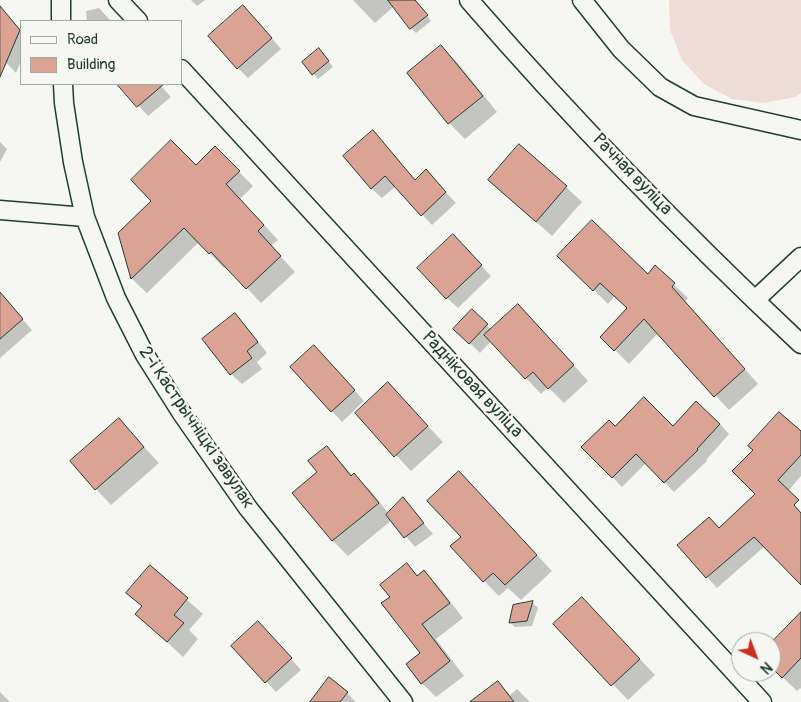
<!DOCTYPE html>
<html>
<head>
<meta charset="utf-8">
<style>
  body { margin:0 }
  #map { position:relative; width:801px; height:702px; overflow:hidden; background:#f6f6f2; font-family:Pangolin,sans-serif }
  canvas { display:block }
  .legend { position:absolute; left:20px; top:20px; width:162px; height:65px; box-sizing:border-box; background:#f6f6f2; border:1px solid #a0aca6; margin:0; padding:6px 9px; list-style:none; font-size:15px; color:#1f3d34 }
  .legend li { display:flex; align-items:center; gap:10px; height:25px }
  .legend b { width:25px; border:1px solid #a0aca6 }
  .north { position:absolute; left:731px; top:632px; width:50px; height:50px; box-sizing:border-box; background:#f6f6f2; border:1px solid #a0aca6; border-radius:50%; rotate:137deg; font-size:14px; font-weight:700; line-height:20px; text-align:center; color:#1f3d34 }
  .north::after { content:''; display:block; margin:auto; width:18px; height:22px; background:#c8321e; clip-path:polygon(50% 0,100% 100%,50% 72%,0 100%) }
</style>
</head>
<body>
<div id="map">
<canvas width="801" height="702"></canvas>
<ul class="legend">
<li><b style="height:6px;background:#f6f6f2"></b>Road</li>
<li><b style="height:14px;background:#daa393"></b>Building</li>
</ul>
<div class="north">N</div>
</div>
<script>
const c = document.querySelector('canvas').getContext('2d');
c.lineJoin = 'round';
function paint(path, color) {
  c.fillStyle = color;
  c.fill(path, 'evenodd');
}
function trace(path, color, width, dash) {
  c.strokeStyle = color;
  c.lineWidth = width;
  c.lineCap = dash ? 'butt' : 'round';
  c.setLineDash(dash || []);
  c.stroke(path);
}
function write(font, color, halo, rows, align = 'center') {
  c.font = font + ' Pangolin,sans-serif';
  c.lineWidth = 5;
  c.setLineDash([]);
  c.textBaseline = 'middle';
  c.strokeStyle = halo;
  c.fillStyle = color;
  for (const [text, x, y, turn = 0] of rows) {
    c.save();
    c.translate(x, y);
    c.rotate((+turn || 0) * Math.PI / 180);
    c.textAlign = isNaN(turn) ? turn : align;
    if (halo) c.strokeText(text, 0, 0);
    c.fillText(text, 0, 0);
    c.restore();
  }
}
paint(new Path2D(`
  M669,0H801V93L795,97L764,103L732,99L704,84L682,60L670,30Z`), '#eeddd6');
paint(new Path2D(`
  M191,0H205L197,6Z
  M353,0H401L375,23Z
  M0,6L21,32V61L16,73L0,56Z
  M99,8L109,19L112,21H87L86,11Z
  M422,9L431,21L416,33L411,28Z
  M254,17L281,49L248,78L238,68Z
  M441,47L457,62L497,112L465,139L449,123L409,74Z
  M324,55L333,67L318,79L304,62Z
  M119,84H159L171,97L148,116Z
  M373,132L416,181L436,182L456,203L432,225L396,186L382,198L371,188Z
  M0,142L7,149L0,162Z
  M215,148L253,186L240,199L278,240L271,246L295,272L261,303L226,266L224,268L199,242L147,293L132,279L120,234L153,201L196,167Z
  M489,180L566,187L582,202L552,236Z
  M463,246L491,276L458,308L447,298Z
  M559,255L648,276L655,267L688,298L685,301L758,384L729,410L658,333L629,364L602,337L628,309L615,296L608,304Z
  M0,294L32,330L0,358Z
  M472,311L492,330L534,321L588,381L564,403L548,387L541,394L491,341L480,353L455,329Z
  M235,315L245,325L267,353L257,362L262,369L242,384L231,374Z
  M325,357L364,401L342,422L292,367Z
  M388,384L443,442L411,471L356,413Z
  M119,420L159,463L111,505L96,489Z
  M720,424L729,434L706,460L707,461L674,492L646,463L622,487L583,447L673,427Z
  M801,433V476L788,491L798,501L792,507L801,515V583L765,546L717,588L678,545L719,529L756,494Z
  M327,447L353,476L354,475L370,490L389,514L403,499L433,534L415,547L392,520L348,556L333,541L294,493L319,472Z
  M474,488L552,571L521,600L508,588L499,596L484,581L462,537Z
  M407,565L418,576L424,571L438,586L463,618L436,639L464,676L436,697L422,683V653L391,598Z
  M150,567L203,614L189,630L198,639L183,657L137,614L143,607L128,593Z
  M533,603L538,608L532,626L515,627L510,622L514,606Z
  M597,614L655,675L628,700L555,624Z
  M801,619V689L800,688L797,691L771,666V645Z
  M268,633L301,670L276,692L233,646Z
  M498,683L510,695L517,689L530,702H472Z
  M0,692L10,702H0Z
  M347,693L356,702H311Z`), '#0003');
const building = new Path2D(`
  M388,0H415L428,15L410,29Z
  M243,5L272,38L237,69L208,36Z
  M0,6L20,30L0,77Z
  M441,45L483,96L448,124L407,73Z
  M319,48L329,61L312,75L302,62Z
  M117,84H164L137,107Z
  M373,130L415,180L426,169L446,192L421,216L385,176L371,189L343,156Z
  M171,140L196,165L215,146L240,171L226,184L264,225L258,231L281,256L246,289L211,252L209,254L184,228L131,279L118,233L151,201L131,180Z
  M519,144L567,186L536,222L488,180Z
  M592,220L648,274L655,265L675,283L672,287L745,369L714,397L644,319L614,351L600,337L627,308L600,283L593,291L557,256Z
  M453,234L482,265L446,299L417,268Z
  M0,292L23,319L0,339Z
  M518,304L574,365L548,389L533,372L525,379L484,335Z
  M472,309L488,324L469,344L453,329Z
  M235,313L258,342L247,351L252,358L230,375L202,339Z
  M314,345L355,390L331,412L290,367Z
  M388,382L428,426L394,457L355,413Z
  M644,397L673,426L696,401L720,424L697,449L698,450L664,483L636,454L612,478L581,447L609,420L615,426Z
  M779,412L801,431V455L778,480L799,500L794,505L801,513V585L754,537L706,578L677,545L709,517L719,528L755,494L732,471L753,450L748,446Z
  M119,418L144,447L95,490L70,461Z
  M327,446L351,476L354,473L379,503L332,541L292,493L317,472L308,461Z
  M459,471L537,555L505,585L493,573L483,582L450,546L461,537L427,501Z
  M403,497L424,523L404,538L386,515Z
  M407,563L417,576L424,570L450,603L422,624L450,661L421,684L406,664L420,653L381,603L390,597L380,585Z
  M150,565L188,598L174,615L184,623L167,642L135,614L142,606L126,593Z
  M582,597L640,659L611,686L553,624Z
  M533,601L527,621L509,623L513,605Z
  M801,612V658L782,678L771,667V643Z
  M258,621L292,658L265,683L231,646Z
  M329,677L348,692L340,702H310Z
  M498,681L514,702H470Z`);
paint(building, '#daa393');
trace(building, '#1f3d34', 1);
const minor = new Path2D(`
  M118,0L138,21
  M469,0C573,120 685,235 801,344
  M582,0L621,49L660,87L694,106L801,130
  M61,21V0
  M181,69L762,702
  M63,84L64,103L73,162L85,217L116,298L145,355L181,412L248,508L403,702
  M0,210L85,217
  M755,300L801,257`);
trace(minor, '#1f3d34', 21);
trace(minor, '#f6f6f2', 18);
write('18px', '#1f3d34', '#f6f6f2', [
  ["Рачная вуліца",632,175,46],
  ["Радніковая вуліца",472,385,47],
  ["2-і Кастрычніцкі завулак",196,428,56]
]);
</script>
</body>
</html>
